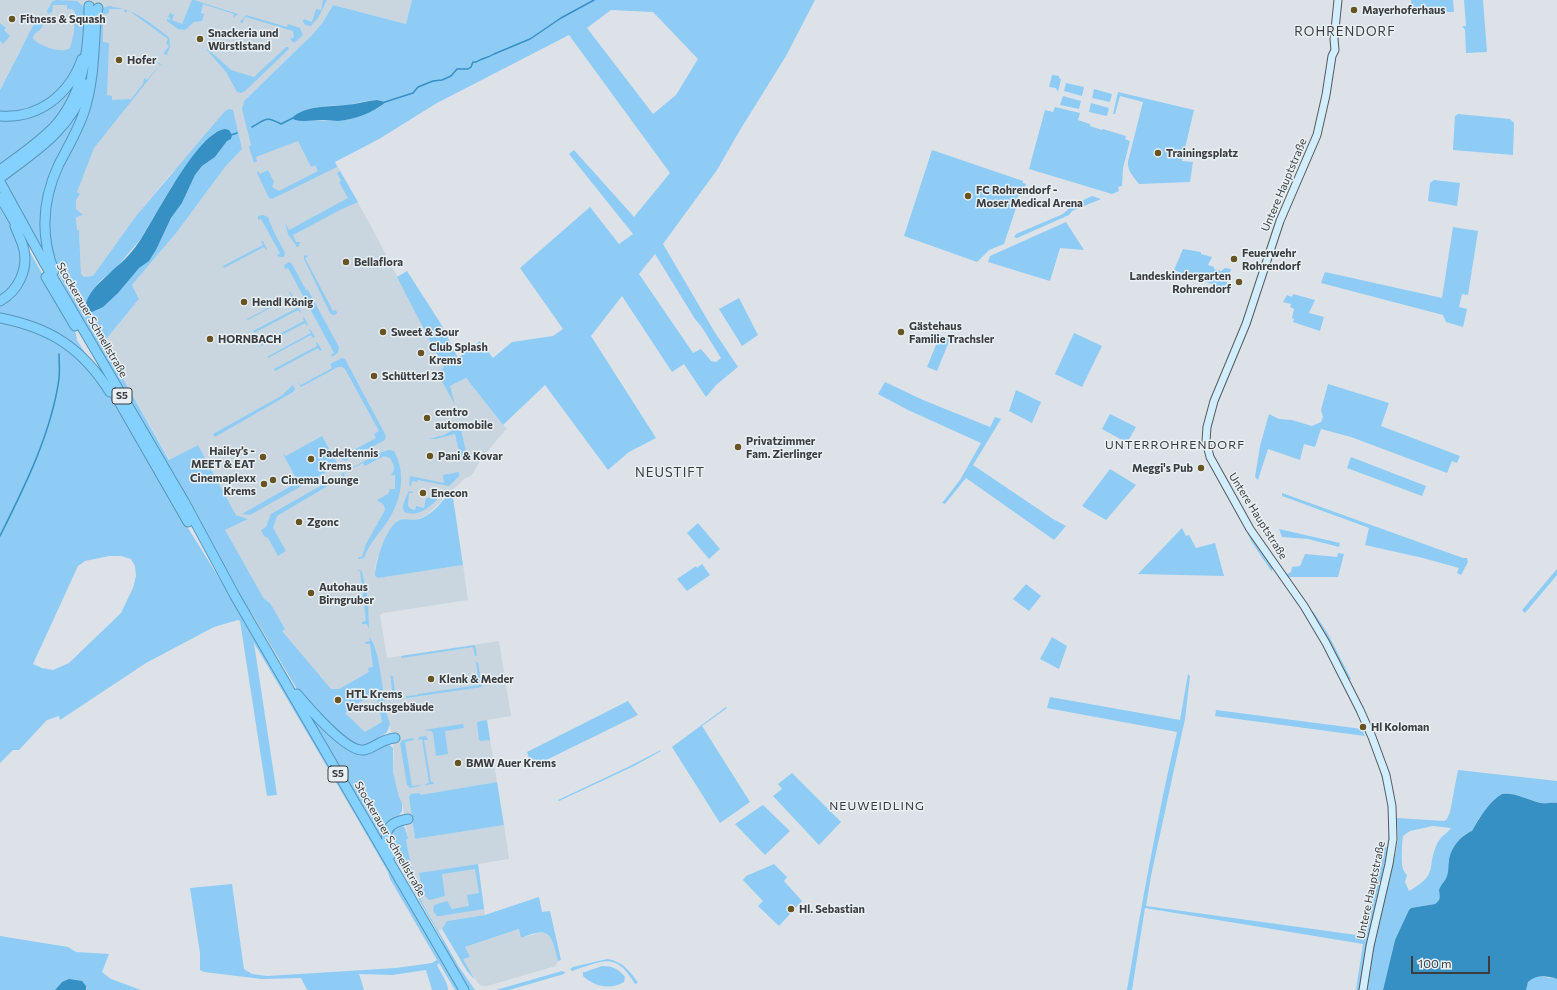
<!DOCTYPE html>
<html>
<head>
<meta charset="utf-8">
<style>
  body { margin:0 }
  #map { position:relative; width:1557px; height:990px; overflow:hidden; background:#dce2e7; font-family:Commissioner,sans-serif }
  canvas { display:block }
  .scale { position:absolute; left:1411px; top:956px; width:79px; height:18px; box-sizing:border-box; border:2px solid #3b3d3f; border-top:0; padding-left:5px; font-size:12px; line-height:14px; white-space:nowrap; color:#3b3d3f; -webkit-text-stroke:3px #e9f0f4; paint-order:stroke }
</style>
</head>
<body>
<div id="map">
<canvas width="1557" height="990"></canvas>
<div class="scale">100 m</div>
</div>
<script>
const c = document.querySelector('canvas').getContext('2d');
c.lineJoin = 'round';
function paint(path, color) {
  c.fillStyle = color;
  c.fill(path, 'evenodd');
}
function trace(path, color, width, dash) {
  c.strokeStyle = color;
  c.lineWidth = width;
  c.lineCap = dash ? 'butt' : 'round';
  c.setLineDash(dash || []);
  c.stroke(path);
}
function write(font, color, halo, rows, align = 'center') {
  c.font = font + ' Commissioner,sans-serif';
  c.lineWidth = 3;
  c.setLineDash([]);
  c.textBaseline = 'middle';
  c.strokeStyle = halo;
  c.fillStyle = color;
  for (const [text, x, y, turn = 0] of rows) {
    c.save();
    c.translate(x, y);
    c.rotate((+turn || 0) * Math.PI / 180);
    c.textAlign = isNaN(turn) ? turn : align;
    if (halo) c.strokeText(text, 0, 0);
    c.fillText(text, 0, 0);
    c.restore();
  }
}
paint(new Path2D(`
  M0,0H412L406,24L333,5L323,22L312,35L244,101L300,139L327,147L372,228L445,368L450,386L466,378L503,425L507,428L482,458L471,476L464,479L427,515L416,520L403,519L377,558L375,569V576L378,578L463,565L468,600L383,613L380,615L387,658L499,641L511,716L487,720L497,782L409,797L415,839L504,825L509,859L478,864L485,915L447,921L442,929L439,931L419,896L411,871L406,840L408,838L403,807L399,797L393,772L394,751L390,726L384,735L367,746L291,680L248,608L219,532L248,519L236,515L198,445L170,460L103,343L139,299L132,285L177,232L225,167L242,149L172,172L136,216L93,277H84L81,274L79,230H77L76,217L73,202L97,107L100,43L73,52L21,48L0,90Z
  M520,929L521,938L538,933H546L552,937L558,961L556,966L487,986H482L478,983L462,959L465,947Z`), '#c9d6df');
paint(new Path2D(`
  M56,0L77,1L85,8L84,40L81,54L77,64L63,87L34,109L0,113V90L37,18L43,23C43,31 34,31 33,38L34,40C43,47 61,54 70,48L74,33L75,12L72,9H67V5H53L52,12L48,14L47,11L52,2Z
  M192,0H194L238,14L233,18L234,14L203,4L201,13L204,14L202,21L194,22L185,30L178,29L167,21V19L170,20V18L168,17L170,13L174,15L172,20L182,24Z
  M323,0H327L318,18L311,26L305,25L303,21L304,19L312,22L316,9L321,10Z
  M412,0H815L786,56L740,130L717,170L663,244L714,331L738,367L716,385L706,397L684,364L672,372L622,296L591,336L656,438L629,452L608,470L545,385L503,425L466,378L450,386L455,405L437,372L444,368L397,277L407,271L441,324L458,358L480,341L493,358L512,342L553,336L563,329L520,268L590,207L619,244L633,234L569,154L574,150L634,217L670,173L569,35L437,103L379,139L335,162L337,167L272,199L269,198L257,173L258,171L260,174L268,170L274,182L272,187L279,191L318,171L315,165L311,167L298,141L256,157L257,161L254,163L249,147L251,145L242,109L244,101L312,35L323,22L333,5L406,24ZM611,10L653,12L698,59L676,95L653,114L587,28ZM377,100L386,102L380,107L351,119L338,121L295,120L325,106L348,105L366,101ZM655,254L695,319L701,326L721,358L716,362L711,361L701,349L693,353L639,274Z
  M1411,0H1453L1454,12H1411Z
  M1464,0H1483L1487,52L1466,53L1465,30L1462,26H1466Z
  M112,6V7C135,9 150,23 169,37L170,47L167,54L168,55L163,54L169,46L166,43L168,39L128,10L125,13L124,9H109V13L103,15V42L109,43L107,95L112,96V100L131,99L143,84L144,78L147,80L160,65L157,62L161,64L94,148L77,192L80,194L76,200V209L83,215L76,217L77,230H79L81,274L84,277L93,276L136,216L225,111L229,109L233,110L242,149L225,167L177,232L132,285L139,299L103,343L169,460L198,445L236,515L248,519L225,530L264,599L270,603L285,629L282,631L331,689H339L369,672L368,668L373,667L370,644H366L365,642L370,641L369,637C379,646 382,687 385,701L381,705H378L377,699L372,696L356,704L357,706L345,713L365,732L382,722L380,712H386L390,724L387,732L367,746L352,745L301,696L255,618L243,601L82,320L55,268L47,228L53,187L80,128L100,12L105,7ZM225,129L227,141L215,157L202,166L195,175L182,203L171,218L156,250L149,260L139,267L129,279L85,303L100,281L115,269L140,240L172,186L201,146L213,134L221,130Z
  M246,15L287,27L288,24L300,28L303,35L294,43L290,39L294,37L293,31L246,17L244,18L243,23L240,22Z
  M0,23L6,28L4,30L10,36L3,44L0,41Z
  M286,47H288L289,49L245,91L241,93L237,92L226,72L207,50L208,49L231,70L254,77Z
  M1052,75L1059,76V78L1061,79L1058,92L1056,88L1049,87Z
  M76,77L73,94L50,128L0,167V118H24Z
  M1066,83L1084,87L1082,96L1064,91Z
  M1094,89L1112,94L1110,102L1092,98Z
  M1118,92L1194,110L1182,161L1193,162L1190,182L1139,184C1133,176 1127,171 1128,161L1143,102L1120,96L1115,114H1113Z
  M1063,96L1081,101L1079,109L1060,105Z
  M82,103L84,104L52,174L46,259L3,179Z
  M1091,103L1109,108L1107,116L1089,112Z
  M1055,107L1080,113L1078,120L1090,124V126L1102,130L1103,129L1126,136L1125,139L1130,141L1123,168L1122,186L1118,187L1119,191L1112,194L1029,169L1045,110L1053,112Z
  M1458,114L1510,119L1514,123L1513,155L1453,150L1455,116Z
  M932,150L1023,181V183L1026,184L1024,191H1020L1017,201L1018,202L1004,244L989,250L977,262L904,236Z
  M340,171L358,202L340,210L293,235L296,242H300L299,246L297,247L288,234L285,222L289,230L348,198L339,182L341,181L337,173Z
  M1434,180L1460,183L1457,206L1428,201L1430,183Z
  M1092,196L1101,199L1072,211L1069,215L1017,238L1014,237L1016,234L1063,214L1073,205Z
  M0,204L17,236L23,260L16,283L0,298Z
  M263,215L268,217L273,230L285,253L284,257H280L277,255L280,253L261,219L258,220V216Z
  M1066,222L1084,250L1060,248L1050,281L988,262L990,256Z
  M1453,227L1478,231L1468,295L1462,294L1459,307L1467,309L1463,327L1446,322L1443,315L1321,283L1325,272L1442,298Z
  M261,241H263L267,249L266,250L264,247L224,268L223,266L263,245Z
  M28,249L75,330L77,340L87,356L0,316V304L11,296Z
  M1183,249L1201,252V254L1212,257L1208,265L1214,267V269L1221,271L1225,268L1231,269L1225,289L1174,270Z
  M304,256L306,255L308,257L305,258L333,311L336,310L337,313L335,315H333L330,313L304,259Z
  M289,262L292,264L306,290H308L339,347L338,353L333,356L330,355L334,353L288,268L285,269L284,265Z
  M289,292H290L295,300H293L291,297L248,320L247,319L291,296Z
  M1293,294L1315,300L1309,313L1324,317L1320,331L1293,322L1294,319L1292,318L1294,309L1290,307L1291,304L1283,302L1287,295L1292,297Z
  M739,298L758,335L742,346L719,309Z
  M297,304L301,312L300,313L298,310L254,333L253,331L297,308L296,305Z
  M304,317L308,325L307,326L305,323L261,346L260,344L304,321L303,318Z
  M0,320L7,322L59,341L102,383L163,488L231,597L459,990H455L439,963L437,965L447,984L448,990H432L426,970L392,975L359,974L364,990H307L301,978L262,979L204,972L200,970V953L190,888L232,884L244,969L252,974L267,976L396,968L432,963L437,960L390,879L388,872C344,795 299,719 254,643L277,795L267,796L240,621L238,620L214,627L146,663L60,720L59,716L47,720L19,750H13L0,763ZM109,556H121L131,559L135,566L136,576L133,588L121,613L69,663L53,670L42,668L33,664L78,566L85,561Z
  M310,329L315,337L313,338L311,335L268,358L267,357L311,333L309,330Z
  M1074,333L1102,346L1082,387L1055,374Z
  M940,335L950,339L937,371L927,367Z
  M317,342L322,350L320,351L318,348L275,371L274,369L317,346L316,343Z
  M342,358L345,359L386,436L385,440L345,461L342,460L340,455L341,457L376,438L374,434L379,431L345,369L342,367H338L301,387L298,382L301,385L332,368L330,364Z
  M885,382L923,400L990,427L995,417L1001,419L973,465L1053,519L1066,526L1054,540L966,478L945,504L942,503L960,480L981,443L908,410L878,394Z
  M1328,384L1389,403L1381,426L1460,456L1457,463L1452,461L1447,473L1351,437L1321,429L1315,447L1304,444L1300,460L1268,449L1258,480L1255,477L1260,446L1269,414L1279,419L1292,420L1312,426L1321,422L1323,417L1321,410Z
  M293,385L295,389L293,392L215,437L213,434L281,396Z
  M1016,390L1041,402L1032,423L1009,411Z
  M1110,414L1136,427L1128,441H1124L1102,429Z
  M460,426L468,459L461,460L455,434L436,439H429L444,435Z
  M322,436L337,463V466L250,515L242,514L298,482L283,454L286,456Z
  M389,450L394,451C406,473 402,498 389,519C381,532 369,543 364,558L358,559V557H362L366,544L385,510L384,505L377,500L388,494L390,489H395V475H391C396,469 394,465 390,458L384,456L365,466L363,463L344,473L345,478H343L341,474L379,453Z
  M1351,457L1426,486L1422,496L1347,468Z
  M1110,469L1136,485L1106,520L1082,506Z
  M459,472V476L449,486L418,480L417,482L412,481L411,486H409L410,476L444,483L443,475Z
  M329,481L331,484L277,516L273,528L286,551L278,556L268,538L264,536L261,530L266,527L271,514Z
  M443,490L444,492C436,501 422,517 408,513C406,513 404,512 403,509C402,505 407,495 409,491L413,492V493H409L408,506L411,509L415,510L416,506L424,508L426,498H430L439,491Z
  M452,491L463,565L378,578L375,576C375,563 386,527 398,521C405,517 414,522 422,518C434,513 443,500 452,491Z
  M1282,493L1463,558H1467L1468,562L1461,575L1457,573L1459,568L1423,558L1365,545L1369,528L1282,496Z
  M698,523L720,549L709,559L687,533Z
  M1182,528L1186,536L1189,535L1196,548L1215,543L1224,576L1138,574Z
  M1279,529L1340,543L1339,547L1308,539L1282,537Z
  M1247,532L1272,567V572L1251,541Z
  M1338,553L1344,554L1338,577H1289L1287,574L1291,572L1292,567L1300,566L1305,554L1337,557Z
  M702,564L710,575L687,591L677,579L696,566L697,568Z
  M1557,569V575L1525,613L1522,610Z
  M360,570L362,572L368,599L369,629L367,624H362V622L366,621L360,571H357Z
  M1026,584L1041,596L1029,611L1013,599Z
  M1313,611L1328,634L1351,679L1348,681L1312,613Z
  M1052,637L1067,646L1059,669L1040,659Z
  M475,645L477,656H475L473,647L402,658L401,656Z
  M476,662H478L482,687L393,700L390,671L391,676H393L396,699L406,698V696L418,695V694L479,685Z
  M1188,674L1190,676L1185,719L1151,876L1146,906L1364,936L1379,872L1383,848L1387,847C1394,808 1381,772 1368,737H1370L1384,775L1390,806L1391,838L1360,990H1356L1363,944L1145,908L1132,990H1127C1142,903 1157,818 1177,732L1047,708L1050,697L1180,720Z
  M628,701L638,715L532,767L527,752Z
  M303,706L349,749L388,743L393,748V772L399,797L402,803V811L400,814L392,820L384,844Z
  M726,707L727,708L702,726L750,802L720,823L672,747Z
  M1216,710L1362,729L1365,736L1215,716Z
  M487,720L490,740L481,741L479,740L477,722Z
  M463,724L464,728L445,731L448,754L436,756L433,733L431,731L424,730Z
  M426,736L428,740H424L431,782H434L433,784L425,785V784L429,783L422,739L418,740L419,737Z
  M413,738L414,740L405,742L412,786L421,785L420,786L410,788L407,785L400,743L403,740Z
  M661,750V751L634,766L559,801L558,800L628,767Z
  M1458,770L1557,781V803C1551,802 1546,804 1541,803C1528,800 1515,792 1502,794L1479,818L1472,831L1465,834L1461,838L1449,863V872L1438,902L1435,904L1411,908L1395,940L1383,990H1366L1371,953L1396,852L1398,839L1397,818L1444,821L1447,819L1450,812ZM1433,826L1451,828C1447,834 1442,835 1438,842C1425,867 1441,873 1409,891L1405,882L1407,875C1406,874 1403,870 1403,869C1401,864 1402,841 1403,836L1410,831Z
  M792,773L841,822L819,845L773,796L782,789L778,784Z
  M497,782L504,825L415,839L409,797L411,794L420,793V795Z
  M763,805L790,831L765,855L735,824Z
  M401,824L405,828L408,838L406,840L415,886L423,904L459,967L475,990H467L450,960L441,938L392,853L390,848L392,827Z
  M478,864L484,909L440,916H437L433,911L434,905L447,901L452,909L469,906L467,895L479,893L475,869L442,874L445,896L430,900C421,896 421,881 419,873Z
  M774,864L787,877L784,881L802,901L779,926L758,906L763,901L743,880L746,876Z
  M539,897L542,912L550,911L561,960L558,961C551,934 551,926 521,938L519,929L465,947L470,957L463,959L475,980L467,971L442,929L447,921L485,915Z
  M0,936L68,947L76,952L109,954L102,972L111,979L141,990H86L87,988L62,982L55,990H0Z
  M607,959C622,961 630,971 638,983L635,984C615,951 604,961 572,971L570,969L573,967Z
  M602,966C612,966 619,969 625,977L624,982C610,990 595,987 583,976V972H585Z
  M562,971L565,972L564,974L509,990H496Z
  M1539,976L1557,979V990H1526L1528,982L1533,977Z`), '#8eccf6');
paint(new Path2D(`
  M377,100L386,102C374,112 354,120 338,121C333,121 328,120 323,120C313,120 304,122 295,120L292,118C305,105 330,107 346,105C357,104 366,101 377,100Z
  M225,129L229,130L232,135L231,139L227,141L215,157L202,166L195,175L182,203L171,218L156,250L149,261L139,268L118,293L103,307L92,312L85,310C85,293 103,280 114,269C124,261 134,250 141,239C156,216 198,132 225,129Z
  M1502,794C1515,792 1528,800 1541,803C1546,804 1551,802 1557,803V979C1546,976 1537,974 1528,982L1526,990H1383L1395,940L1409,910L1411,908L1435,904C1441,900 1440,896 1439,890C1441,884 1445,882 1447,876C1449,871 1448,866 1449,861C1450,849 1461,835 1472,831C1479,818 1489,802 1502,794Z
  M69,979L82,981L86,986V990H55L62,982Z`), '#3690c4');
trace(new Path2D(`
  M385,102L413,93L418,87L433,81L442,80L451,76L457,69H468L471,67L473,62H476C482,58 488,58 494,54L530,39L561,18L594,0
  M252,127C266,119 266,116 281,124L293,118
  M231,135L237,133
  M0,536C25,486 51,434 59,379C60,371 59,362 59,354`), '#3690c4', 1.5);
const secondary = new Path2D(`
  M1338,0L1334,39L1335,50L1332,56L1326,95L1317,135L1280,221L1246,324L1214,401L1207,427L1206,441L1210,457L1250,529L1304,606L1326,643L1360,710L1372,737L1386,775L1392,806L1393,839L1389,864L1370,946L1363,990`);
const trunk = new Path2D(`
  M0,116C39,119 69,95 82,59
  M0,170C18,157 37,144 53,128C84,95 89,50 89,6
  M0,178C36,151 71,130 86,84
  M0,182L45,264L185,503L235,596L464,990
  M0,197L20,231
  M54,271C40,235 43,198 59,164C68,147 78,130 84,112C94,82 94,49 96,18L98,8
  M46,277L75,326
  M0,301C18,291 28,270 24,250C22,241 18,234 15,226
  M0,318C51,328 82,348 110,392
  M110,386L188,522
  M297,694C308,707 347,753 364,750C375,748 381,739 395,738
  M390,856C384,835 383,823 408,819`);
trace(secondary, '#555a5d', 9);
trace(trunk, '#5795ba', 11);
trace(secondary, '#d1edfe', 7);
trace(trunk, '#84d0fe', 9);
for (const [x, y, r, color] of [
  [1354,10,4,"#675422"],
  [12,19,4,"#675422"],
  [200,39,4,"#675422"],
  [119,60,4,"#675422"],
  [1158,153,4,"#675422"],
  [968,196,4,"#675422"],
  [1234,259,4,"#675422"],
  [346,262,4,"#675422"],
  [1239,282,4,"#675422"],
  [244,302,4,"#675422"],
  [383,332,4,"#675422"],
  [901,332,4,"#675422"],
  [210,339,4,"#675422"],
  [421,353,4,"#675422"],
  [374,376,4,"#675422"],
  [427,418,4,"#675422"],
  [738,447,4,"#675422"],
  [430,456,4,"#675422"],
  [263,457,4,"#675422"],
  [311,459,4,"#675422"],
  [1201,468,4,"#675422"],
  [273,480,4,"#675422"],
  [264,484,4,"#675422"],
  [423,493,4,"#675422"],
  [299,522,4,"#675422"],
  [311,593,4,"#675422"],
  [431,679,4,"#675422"],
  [338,700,4,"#675422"],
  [1363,727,4,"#675422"],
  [458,763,4,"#675422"],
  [791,909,4,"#675422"]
]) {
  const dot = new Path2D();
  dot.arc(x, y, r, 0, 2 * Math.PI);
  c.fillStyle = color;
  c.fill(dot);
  trace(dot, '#e9f0f4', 1.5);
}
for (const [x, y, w] of [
  [122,396,20],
  [338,774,20]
]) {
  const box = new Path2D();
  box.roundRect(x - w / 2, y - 8, w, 16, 3);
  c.fillStyle = '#e9f0f4';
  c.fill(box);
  trace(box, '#3b3d3f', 1);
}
write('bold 10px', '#3b3d3f', null, [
  ["S5",122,396],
  ["S5",338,774]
]);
write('bold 11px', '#3b3d3f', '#e9f0f4', [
  ["Mayerhoferhaus",1362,10],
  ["Fitness & Squash",20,19],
  ["Snackeria und",208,33],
  ["Würstlstand",208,46],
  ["Hofer",127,60],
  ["Trainingsplatz",1166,153],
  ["FC Rohrendorf -",976,190],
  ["Moser Medical Arena",976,203],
  ["Feuerwehr",1242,253],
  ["Rohrendorf",1242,266],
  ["Bellaflora",354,262],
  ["Landeskindergarten",1231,276,"right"],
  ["Rohrendorf",1231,289,"right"],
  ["Hendl König",252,302],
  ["Gästehaus",909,326],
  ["Familie Trachsler",909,339],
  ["Sweet & Sour",391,332],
  ["HORNBACH",218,339],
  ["Club Splash",429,347],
  ["Krems",429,360],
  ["Schütterl 23",382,376],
  ["centro",435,412],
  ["automobile",435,425],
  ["Privatzimmer",746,441],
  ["Fam. Zierlinger",746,454],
  ["Hailey’s -",255,451,"right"],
  ["MEET & EAT",255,464,"right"],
  ["Padeltennis",319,453],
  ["Krems",319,466],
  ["Pani & Kovar",438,456],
  ["Meggi's Pub",1193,468,"right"],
  ["Cinemaplexx",256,478,"right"],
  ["Krems",256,491,"right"],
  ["Cinema Lounge",281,480],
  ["Enecon",431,493],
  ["Zgonc",307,522],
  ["Autohaus",319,587],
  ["Birngruber",319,600],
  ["Klenk & Meder",439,679],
  ["HTL Krems",346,694],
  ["Versuchsgebäude",346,707],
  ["Hl Koloman",1371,727],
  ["BMW Auer Krems",466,763],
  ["Hl. Sebastian",799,909]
], 'left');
write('11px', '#3b3d3f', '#e9f0f4', [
  ["Untere Hauptstraße",1284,185,-67],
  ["Stockerauer Schnellstraße",92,320,60],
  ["Untere Hauptstraße",1258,516,58],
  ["Stockerauer Schnellstraße",390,839,60],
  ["Untere Hauptstraße",1371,890,-78]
]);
c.letterSpacing = '1px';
write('12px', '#3b3d3f', '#e9f0f4', [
  ["UNTERROHRENDORF",1175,445],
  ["NEUWEIDLING",877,806]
]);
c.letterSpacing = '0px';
c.letterSpacing = '1px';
write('13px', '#3b3d3f', '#e9f0f4', [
  ["ROHRENDORF",1345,32],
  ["NEUSTIFT",670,473]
]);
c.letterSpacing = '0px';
</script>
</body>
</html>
